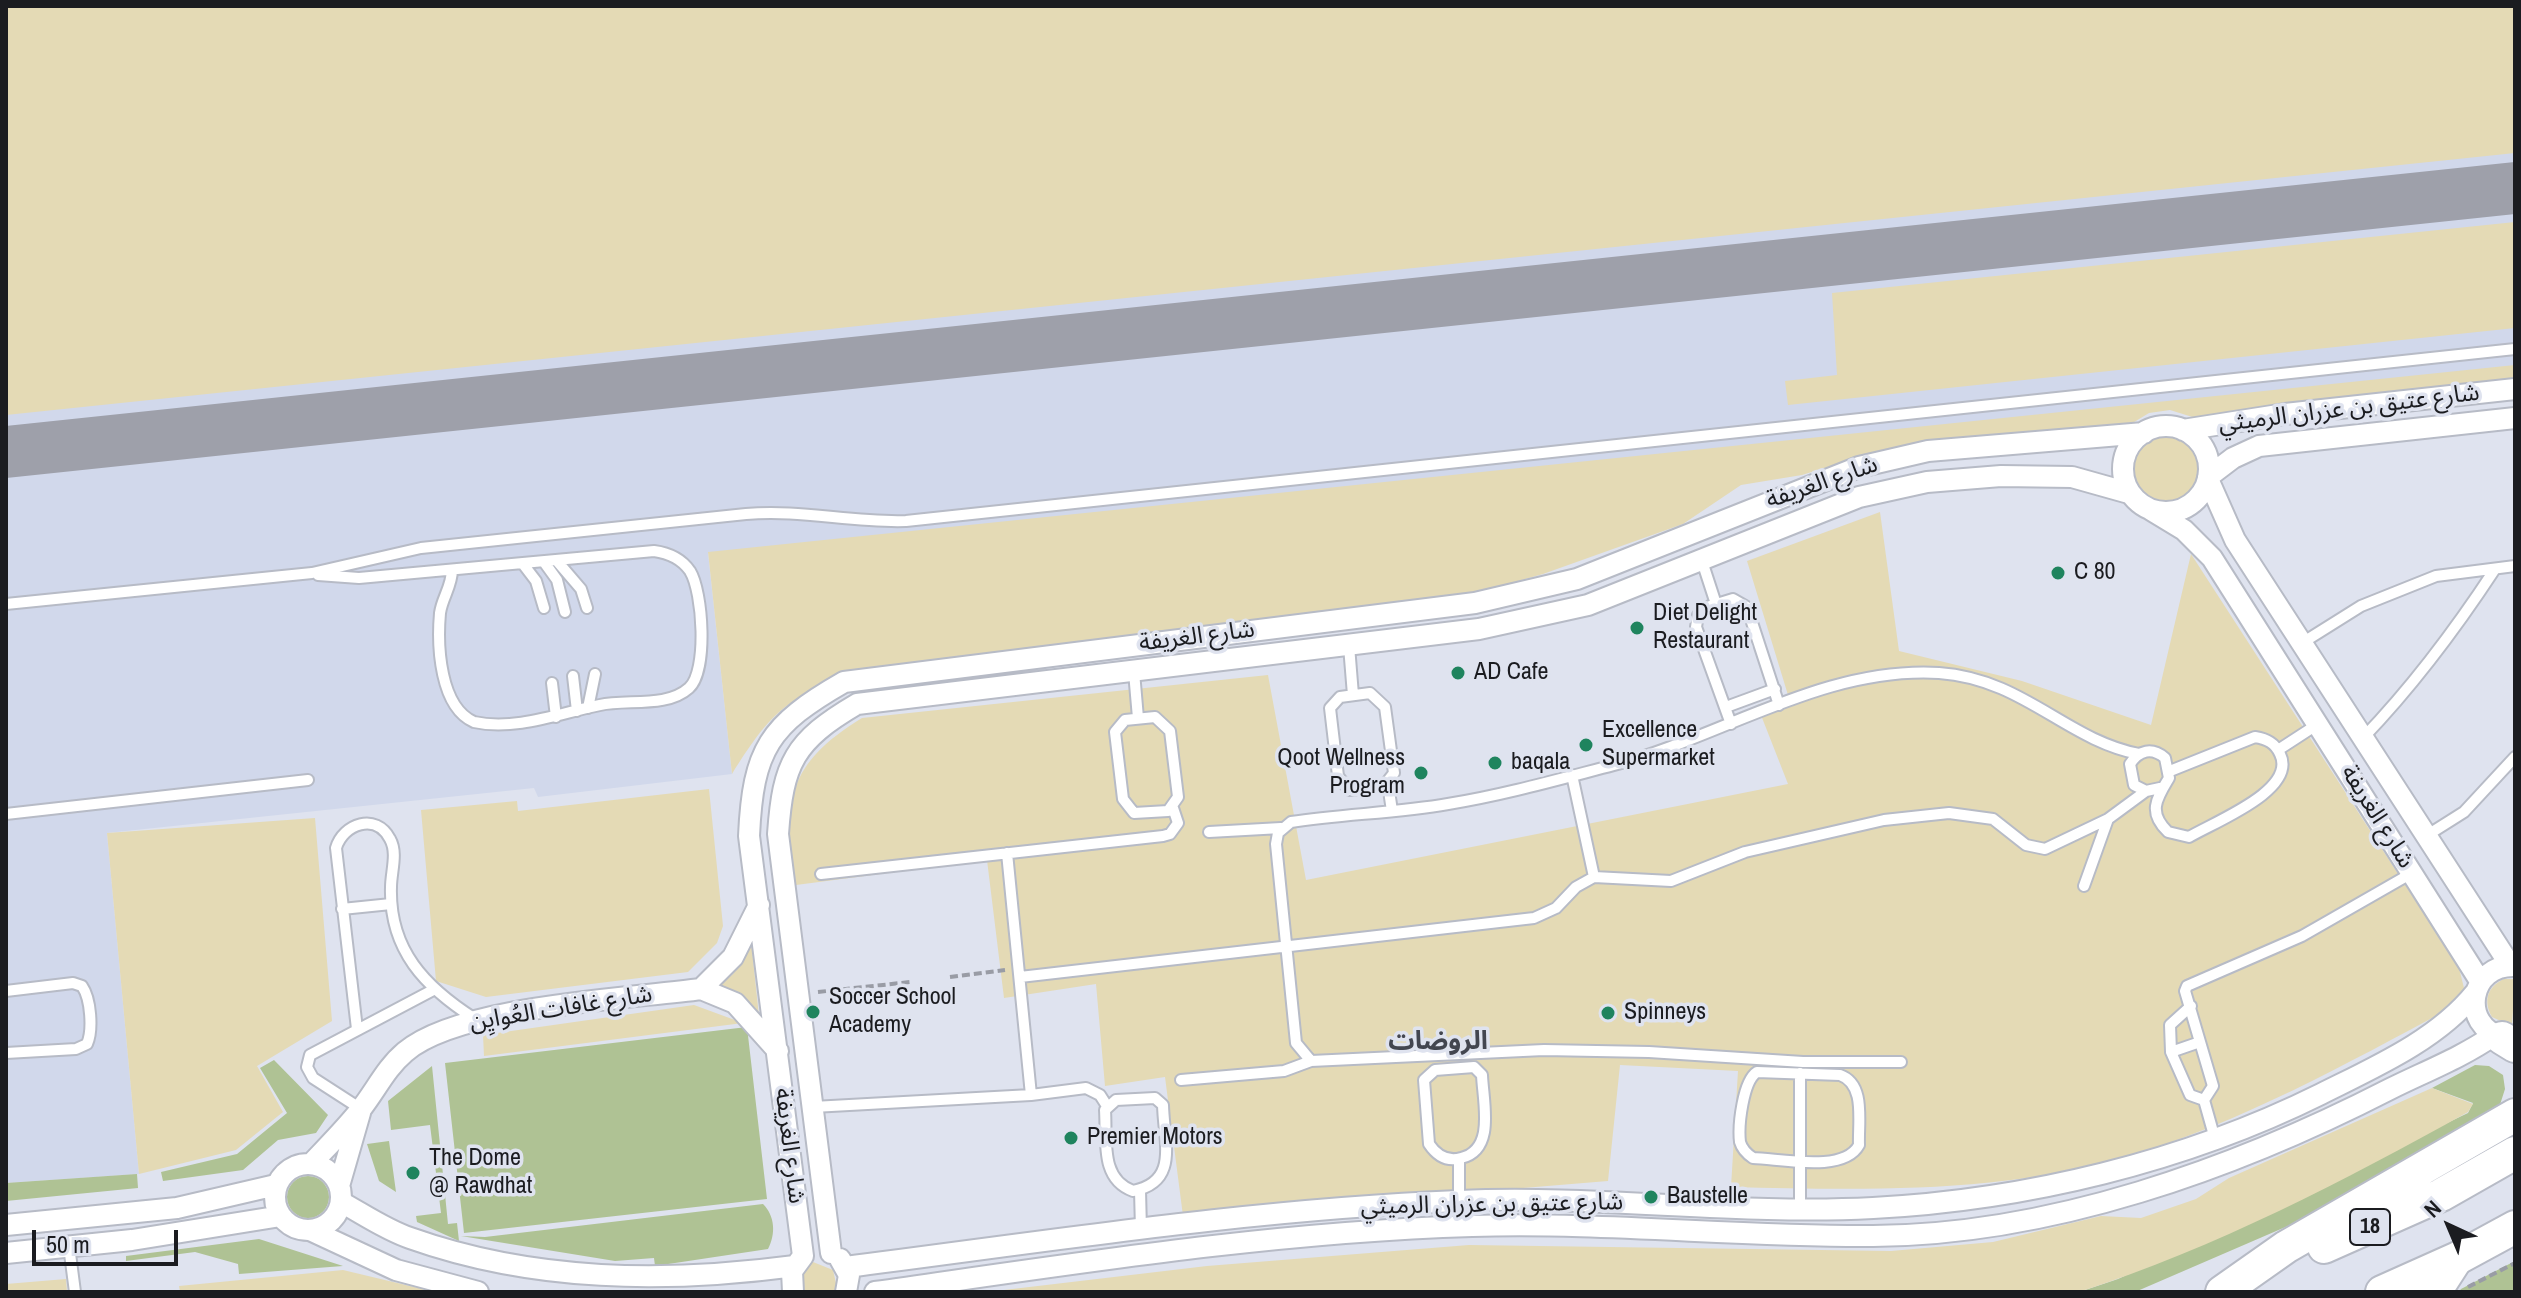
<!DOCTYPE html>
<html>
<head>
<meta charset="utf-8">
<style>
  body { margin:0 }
  #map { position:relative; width:2521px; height:1298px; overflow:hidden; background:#dfe3ef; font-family:"Archivo Narrow",sans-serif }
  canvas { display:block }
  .frame { position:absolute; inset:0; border:8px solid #1b1c20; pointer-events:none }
  .north { position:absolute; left:2409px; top:1186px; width:80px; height:80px; -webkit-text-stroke:6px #dfe3ef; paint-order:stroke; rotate:316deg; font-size:22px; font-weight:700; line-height:32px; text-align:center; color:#1b1c20 }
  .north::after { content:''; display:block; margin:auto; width:28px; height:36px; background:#1b1c20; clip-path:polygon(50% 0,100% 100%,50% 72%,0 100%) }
  .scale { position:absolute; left:32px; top:1230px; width:146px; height:36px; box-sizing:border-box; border:4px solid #1b1c20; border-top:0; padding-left:10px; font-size:24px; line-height:28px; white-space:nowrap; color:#1b1c20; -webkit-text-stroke:6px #dfe3ef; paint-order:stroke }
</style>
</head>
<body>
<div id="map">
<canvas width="2521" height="1298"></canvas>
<div class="frame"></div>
<div class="north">N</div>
<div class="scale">50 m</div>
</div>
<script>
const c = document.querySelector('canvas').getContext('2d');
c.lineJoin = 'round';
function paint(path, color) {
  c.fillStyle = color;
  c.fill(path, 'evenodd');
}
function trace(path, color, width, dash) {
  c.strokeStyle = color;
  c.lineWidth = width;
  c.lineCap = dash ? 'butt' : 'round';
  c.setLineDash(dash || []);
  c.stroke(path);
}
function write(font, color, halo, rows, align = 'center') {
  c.font = font + ' "Archivo Narrow","Noto Sans Arabic",sans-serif';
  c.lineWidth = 7;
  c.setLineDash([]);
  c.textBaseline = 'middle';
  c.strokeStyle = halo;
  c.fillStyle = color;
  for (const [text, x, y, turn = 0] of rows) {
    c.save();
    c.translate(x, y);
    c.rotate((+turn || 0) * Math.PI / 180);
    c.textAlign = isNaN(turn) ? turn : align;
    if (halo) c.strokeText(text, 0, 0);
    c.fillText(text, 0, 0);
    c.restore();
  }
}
paint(new Path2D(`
  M6,6H2515V367L708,553L732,774L538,797L534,788L107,833L139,1174L6,1183Z`), '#d1d8eb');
paint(new Path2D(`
  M747,1027L767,1199L464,1233L445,1063Z
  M274,1060L328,1115L316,1133L278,1140L243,1170L163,1181L161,1172L237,1154L287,1113L260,1068Z
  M2475,1065L2489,1066L2503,1075L2505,1089L2497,1114L2348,1200L2135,1292H2079L2118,1279L2468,1113L2473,1103L2432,1088Z
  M432,1066L448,1224L457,1223L459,1241L417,1222L416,1216L441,1213L430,1125L391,1130L388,1101Z
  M389,1141L396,1192L379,1181L367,1144Z
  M137,1174L138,1188L6,1201V1183Z
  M287 1197a21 21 0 1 1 42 0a21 21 0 1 1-42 0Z
  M763,1204C775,1216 776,1234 768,1249L655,1266L654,1258L615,1261L461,1236L485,1237Z
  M259,1239L343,1266L239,1274L238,1264L195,1252L126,1261V1256Z
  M2515,1261V1292H2459L2461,1289Z`), '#afc294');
paint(new Path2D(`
  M6,6H2515V153L6,415Z
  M2515,222V328L1788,405L1785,381L1837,375L1832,293Z
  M2515,365V379L2255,408L2202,420L2170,410L2149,413L2121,430L1860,457L1802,475L1741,485L1683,524L1543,574L1482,591L847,674C783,701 769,715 732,774L708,552Z
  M2132 471a34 34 0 1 1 68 0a34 34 0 1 1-68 0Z
  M1880,512L1899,651L2022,681L2151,725L2191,554L2459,968L2464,988L2449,1009C2346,1064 2242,1122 2129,1156C2001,1194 1863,1190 1731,1187L1738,1071L1620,1065L1608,1181L1183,1216L1165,1077L1105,1086L1096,984L1004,998L987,860L796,885C782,801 787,764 862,718L1268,675L1306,880L1788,784L1757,705L1788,695L1747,561Z
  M709,789L723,926L717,943L688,972L486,997L436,981L421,810L517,801L518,811Z
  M315,818L332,1021L257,1066L283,1112L236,1150L139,1174L107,833Z
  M751,941L759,1016L712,991L733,974Z
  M2504,979H2515L2512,1026L2492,1017C2483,1001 2487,987 2504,979Z
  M694,1005L743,1023L484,1056L483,1035Z
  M2432,1088L2473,1104L2468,1112C2344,1181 2215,1248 2079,1292H987L1207,1266L1469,1245L1891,1251L1993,1242L2101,1216L2141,1218L2196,1199L2229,1178Z
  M813,1262L833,1270L838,1292H791L805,1263Z
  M343,1270L435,1292H180L179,1286Z
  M66,1279L67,1292H6V1284Z`), '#e4dab5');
trace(new Path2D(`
  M6,452L2515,188`), '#9ea0aa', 52);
const lane = new Path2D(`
  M1701,558L1716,604
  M557,561L581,589L587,608
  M544,562L557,580L565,612
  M523,564L536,581L544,608
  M318,575L359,578L654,551C669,553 681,558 690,571C703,592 708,671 689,688C667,708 627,699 600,705C560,713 516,731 474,722C440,707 437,647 440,613C442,598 452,586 452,570
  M6,604L312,573L421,548L746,514C800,509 852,523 906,521L2515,349
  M2302,643L2361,606L2436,576L2515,566
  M1349,646L1353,695
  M1134,672L1138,718
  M573,676L577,711
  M552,683L556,717
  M1370,693L1385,707L1394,773L1383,787L1349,790L1338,776L1330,708L1340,697Z
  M1726,707L1775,689
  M588,708L595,674
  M1155,717L1170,731L1178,797L1168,811L1134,813L1123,799L1115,732L1125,720Z
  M1731,724L1696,627L1698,615L1707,607L1733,599L1747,607L1779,705
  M2363,738C2413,686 2455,630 2495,569
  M2278,750L2318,724
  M1572,775L1594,877
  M1388,784L1392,811
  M2160,788L2146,791L2134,785L2130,764C2139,750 2152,747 2165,758L2169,778C2157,798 2147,812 2168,832L2189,837C2214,822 2298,790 2280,754C2275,743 2267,739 2255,737L2170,771
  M6,814L308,780
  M1209,832L1281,828
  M2426,836L2464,812L2515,757
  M1007,853L1031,1095
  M821,874L1163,836L1170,834L1178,823L1173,808
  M2084,886L2108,819
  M342,909L391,904
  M1020,977L1534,918L1556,908L1576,887L1594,877L1671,881L1745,852L1884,820L1949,813L1993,819L2026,845L2045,849L2108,819L2146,791
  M6,991L73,983L82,986C91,999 93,1030 87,1044L76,1049L6,1053
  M2191,1006L2170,1025L2171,1052L2190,1095L2204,1100L2213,1086L2185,991L2187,986L2302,936L2412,873
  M357,1029L336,848C343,824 376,812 390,839C398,853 391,872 391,887C389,950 425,987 475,1019
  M2171,1052L2200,1042
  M1901,1062H1803L1649,1052L1544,1050L1311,1061L1296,1043L1276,844L1278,833L1291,822C1343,814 1397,813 1448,804C1504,795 1560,779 1614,765C1722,737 1824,666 1939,673C2024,679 2066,740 2139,754
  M1474,1067L1482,1075C1483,1102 1496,1150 1461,1158C1447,1162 1437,1156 1429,1144L1424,1080L1435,1070Z
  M1757,1072L1840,1075C1866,1084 1858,1122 1859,1145C1844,1173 1782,1159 1753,1158C1747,1154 1742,1149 1740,1142C1738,1125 1743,1081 1757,1072Z
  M1800,1073V1208
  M1181,1080L1284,1071L1311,1061
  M1155,1098L1163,1105C1164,1143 1179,1182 1133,1191C1100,1179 1107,1141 1105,1110L1116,1100Z
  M2204,1100L2215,1139
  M813,1107L1031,1095L1086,1088L1100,1095L1107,1106
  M361,1109L313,1078L307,1067L310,1055L435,989
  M1140,1190L1141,1230
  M1459,1201V1159
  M69,1246L75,1292`);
const street = new Path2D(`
  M2123 469a43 43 0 1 1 86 0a43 43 0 1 1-86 0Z
  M2183,430L2285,414L2515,389
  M2208,477L2233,458L2259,446L2515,418
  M2208,479L2235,540L2510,965
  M2151,510L2184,530L2212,558L2480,981
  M701,989L733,957L759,905
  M2503,1038C2459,1025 2469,964 2515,966
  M312,1163C328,1146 346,1128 361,1109C376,1090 386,1068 405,1052C459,1006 627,999 701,989L735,1003L778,1051
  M275 1197a33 33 0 1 1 66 0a33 33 0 1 1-66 0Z
  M339,1186L360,1113
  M341,1202C363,1214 386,1230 410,1238C534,1282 666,1283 795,1266
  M6,1225L177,1208L276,1185
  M310,1230L396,1270L478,1292
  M6,1253L132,1240L281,1216
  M831,1253L778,834C783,763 794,741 857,704L1479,629L1588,605L1859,497L1927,482L2001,476L2072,477L2129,493
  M803,1256L749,836C753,749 769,725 844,682L1475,603L1577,579L1859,467L1928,451L2144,433
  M840,1259L849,1275L846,1292
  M846,1267C1050,1241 1254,1209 1459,1201C1598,1195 1735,1215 1873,1208C2026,1200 2184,1162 2321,1094C2375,1067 2437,1040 2475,993
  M793,1292L792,1271L803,1256
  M875,1292C1073,1264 1272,1232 1472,1226C1606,1222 1739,1237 1873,1236C2050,1235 2234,1169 2390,1089C2424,1072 2463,1057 2494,1035`);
const secondary = new Path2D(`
  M2436,1292L2458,1258`);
const primary = new Path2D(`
  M2502,1038L2515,1046
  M2324,1247L2441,1195L2515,1153
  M2222,1292L2286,1247L2515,1115
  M2382,1292L2458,1258L2515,1227`);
trace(lane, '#b7bbc6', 14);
trace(street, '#b7bbc6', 24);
trace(secondary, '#b7bbc6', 34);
trace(primary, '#b7bbc6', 36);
trace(new Path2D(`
  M950,977L1005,970
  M818,992L910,982
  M2468,1287L2515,1263`), '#999ca5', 4, [8, 4]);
trace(lane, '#fff', 10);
trace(street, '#fff', 20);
trace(secondary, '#fff', 30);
trace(primary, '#fff', 32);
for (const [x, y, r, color] of [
  [2058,573,8,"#1f845e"],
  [1637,628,8,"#1f845e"],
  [1458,673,8,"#1f845e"],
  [1586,745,8,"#1f845e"],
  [1495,763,8,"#1f845e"],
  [1421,773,8,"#1f845e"],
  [813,1012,8,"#1f845e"],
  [1608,1013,8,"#1f845e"],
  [1071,1138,8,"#1f845e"],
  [413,1173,8,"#1f845e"],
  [1651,1197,8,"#1f845e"]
]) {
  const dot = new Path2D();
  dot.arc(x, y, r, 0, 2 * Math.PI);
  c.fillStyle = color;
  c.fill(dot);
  trace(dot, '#dfe3ef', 3);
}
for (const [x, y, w] of [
  [2370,1227,40]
]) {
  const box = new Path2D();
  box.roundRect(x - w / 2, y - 18, w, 36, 6);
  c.fillStyle = '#dfe3ef';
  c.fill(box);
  trace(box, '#1b1c20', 2);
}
write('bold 22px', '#1b1c20', null, [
  ["18",2370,1227]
]);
write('24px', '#1b1c20', '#dfe3ef', [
  ["شارع عتيق بن عزران الرميثي",2349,409,-7],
  ["شارع الغريفة",1822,483,-19],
  ["شارع الغريفة",1197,637,-7],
  ["شارع الغريفة",2377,817,58],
  ["شارع غافات العُوايِن",561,1009,-9],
  ["شارع الغريفة",789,1146,83],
  ["شارع عتيق بن عزران الرميثي",1492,1205,-1]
]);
write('24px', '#1b1c20', '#dfe3ef', [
  ["C 80",2074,573],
  ["Diet Delight",1653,614],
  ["Restaurant",1653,642],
  ["AD Cafe",1474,673],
  ["Excellence",1602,731],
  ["Supermarket",1602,759],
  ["Qoot Wellness",1405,759,"right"],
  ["Program",1405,787,"right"],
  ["baqala",1511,763],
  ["Soccer School",829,998],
  ["Academy",829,1026],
  ["Spinneys",1624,1013],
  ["Premier Motors",1087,1138],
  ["The Dome",429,1159],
  ["@ Rawdhat",429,1187],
  ["Baustelle",1667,1197]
], 'left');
write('bold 26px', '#434650', '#dfe3ef', [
  ["الروضات",1438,1042]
]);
</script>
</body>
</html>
